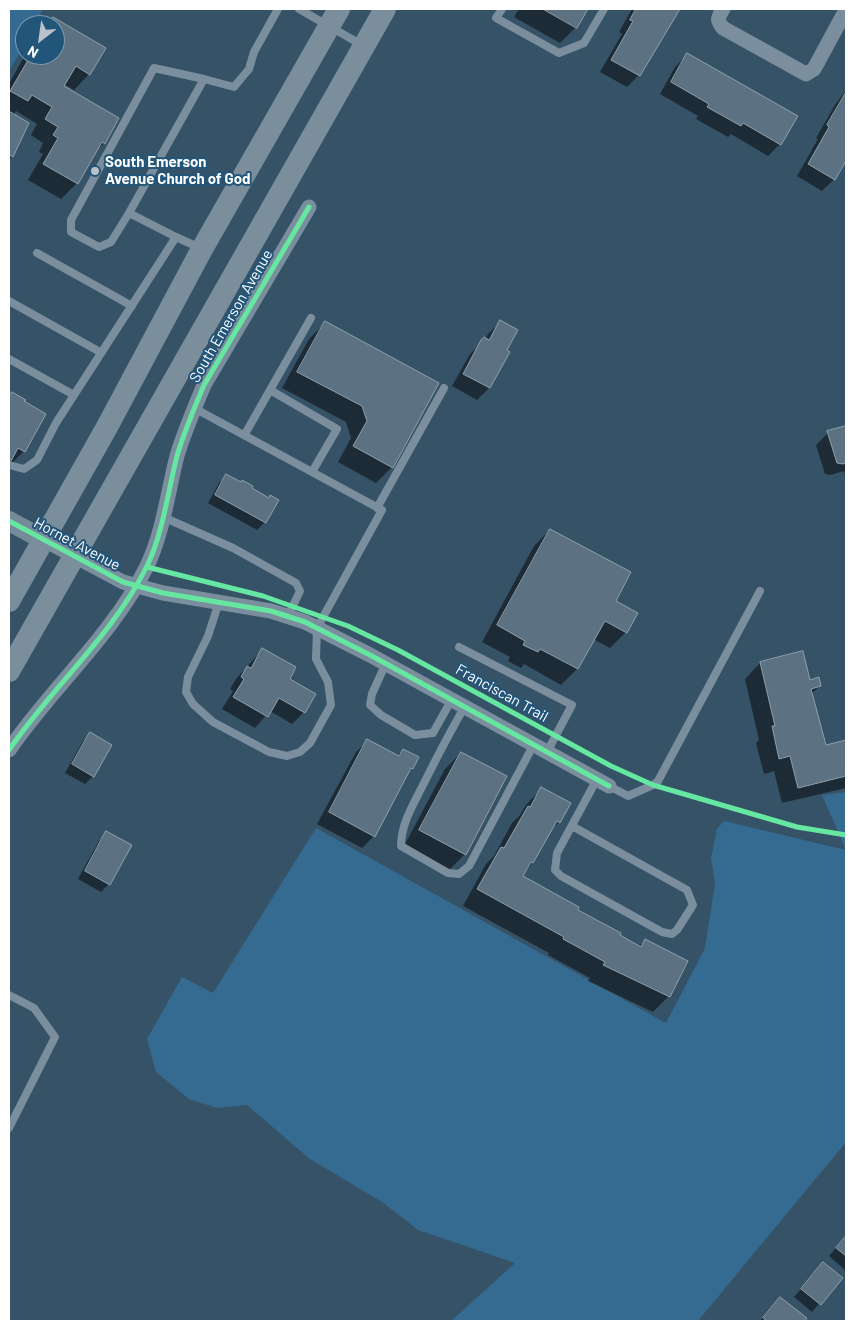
<!DOCTYPE html>
<html>
<head>
<meta charset="utf-8">
<style>
  body { margin:0 }
  #map { position:relative; width:855px; height:1330px; overflow:hidden; background:#365266; font-family:Barlow,sans-serif }
  canvas { display:block }
  .frame { position:absolute; inset:0; border:10px solid #fff; pointer-events:none }
  .north { position:absolute; left:15px; top:15px; width:50px; height:50px; box-sizing:border-box; background:#22557a; border:1px solid #7a99af; border-radius:50%; rotate:210deg; font-size:14px; font-weight:700; line-height:20px; text-align:center; color:#fff }
  .north::after { content:''; display:block; margin:auto; width:18px; height:22px; background:#b9c2c9; clip-path:polygon(50% 0,100% 100%,50% 72%,0 100%) }
</style>
</head>
<body>
<div id="map">
<canvas width="855" height="1330"></canvas>
<div class="frame"></div>
<div class="north">N</div>
</div>
<script>
const c = document.querySelector('canvas').getContext('2d');
c.lineJoin = 'round';
function paint(path, color) {
  c.fillStyle = color;
  c.fill(path, 'evenodd');
}
function trace(path, color, width, dash) {
  c.strokeStyle = color;
  c.lineWidth = width;
  c.lineCap = dash ? 'butt' : 'round';
  c.setLineDash(dash || []);
  c.stroke(path);
}
function write(font, color, halo, rows, align = 'center') {
  c.font = font + ' Barlow,sans-serif';
  c.lineWidth = 4;
  c.setLineDash([]);
  c.textBaseline = 'middle';
  c.strokeStyle = halo;
  c.fillStyle = color;
  for (const [text, x, y, turn = 0] of rows) {
    c.save();
    c.translate(x, y);
    c.rotate((+turn || 0) * Math.PI / 180);
    c.textAlign = isNaN(turn) ? turn : align;
    if (halo) c.strokeText(text, 0, 0);
    c.fillText(text, 0, 0);
    c.restore();
  }
}
paint(new Path2D(`
  M9,9H43L35,25H25V43L9,72Z
  M846,792V1142L698,1321H451L515,1263L418,1230L382,1202L310,1159L247,1105L217,1108L189,1099L156,1072L147,1039L182,977L213,993L316,828L666,1023L705,948L715,883L711,858L717,829L724,821L846,850L822,795Z`), '#356b91');
paint(new Path2D(`
  M519,9H586L576,27L560,43L514,17Z
  M632,9H677L639,75L627,87L600,72L622,34L619,32Z
  M53,19L89,74L74,90L64,84L62,87L104,143L94,153L77,183L61,199L28,180L43,154L39,152L43,143L31,135L37,124L16,111L13,115L12,156L9,159V84L25,55H55V25H47Z
  M687,55L780,144L768,156L731,134L728,137L696,119L698,116L660,94L675,67Z
  M846,90V158L834,179L822,191L797,176L818,139L816,138L835,105Z
  M500,322L506,351L508,352L489,388L477,400L452,386L470,354L485,340L488,334Z
  M325,323L392,467L376,483L338,462L351,438L346,422L282,388L309,339Z
  M9,396L44,414L24,451L9,466Z
  M846,427V479L844,471L830,475L825,474L816,445L828,433Z
  M227,475L269,499L277,500L265,522L257,530L208,503L219,483Z
  M550,530L614,601L626,632L610,648L593,639L577,669L561,685L524,664L521,668L508,661L510,657L482,642L534,546Z
  M262,650L288,679L304,712L292,724L270,711L255,728L222,709L233,691L230,689L236,679Z
  M760,663L820,686L811,694L825,746L846,741V788L782,803L774,771L764,774L756,743L759,740L745,679Z
  M90,734L110,745L93,776L85,784L65,773L83,741Z
  M368,740L397,756L403,750L412,768L408,772L374,836L362,848L317,824L356,752Z
  M461,753L506,777L465,854L449,870L404,846L445,769Z
  M541,789L559,822L550,831L532,863L522,877L639,947L645,940L669,996L653,1012L588,981L590,978L548,955L549,953L463,906L486,864L494,856L512,823L520,815L526,805Z
  M107,833L109,884L101,892L78,879L99,841Z
  M846,1236V1271L829,1256Z
  M816,1271L841,1278L812,1312L794,1297Z
  M780,1298L806,1319L803,1321H760Z`), '#0007');
const building = new Path2D(`
  M543,9H588L577,28Z
  M636,9H680L640,76L611,60L633,21L630,20Z
  M53,17L106,48L90,75L76,66L64,86L119,118L105,144L102,142L78,184L43,164L58,138L53,135L58,127L45,119L52,107L32,95L28,101L10,91L31,55H55V25H48Z
  M687,53L798,116L781,145L743,123L741,126L707,107L709,104L671,82Z
  M846,92V161L835,180L808,164L829,127L827,125Z
  M9,111L29,123L13,157L10,155L9,158Z
  M500,320L518,330L507,350L510,352L490,388L463,374L481,340L484,337L489,340Z
  M325,321L439,383L393,468L353,446L367,421L362,406L297,372Z
  M12,392L26,400L24,401L46,414L25,452L18,448L9,465V394L10,395Z
  M846,426V463L843,464L837,463L827,431Z
  M226,474L241,482L242,480L253,486L252,488L269,498L270,495L279,500L266,523L215,495Z
  M550,529L631,572L616,601L638,613L627,633L605,621L578,669L540,649L538,652L523,645L525,641L497,625Z
  M262,648L296,667L290,679L316,694L305,713L279,698L268,717L233,697L244,679L241,677L247,666L251,668Z
  M803,651L810,680L819,677L821,686L811,689L826,745L846,740V776L798,788L790,756L779,759L772,726H775L760,662Z
  M90,732L112,745L94,777L72,764Z
  M367,739L399,756L403,749L419,757L413,769L411,768L375,837L329,812Z
  M461,752L507,776L466,855L419,830Z
  M541,787L571,803L560,823L557,821L533,863L531,862L523,876L579,907L578,910L621,933L620,935L641,947L645,939L688,961L670,997L603,965L605,962L563,939L564,937L477,889L501,847L504,848L528,806L530,807Z
  M106,831L132,845L110,885L85,871Z
  M846,1236V1256L836,1248Z
  M823,1262L843,1278L821,1305L801,1289Z
  M780,1297L807,1318L805,1321H767L763,1318Z`);
paint(building, '#5c7282');
trace(building, '#8ea0ac', 1);
trace(new Path2D(`
  M299,9L362,45
  M502,9L496,18L559,53L584,43L604,9
  M204,79L234,87L249,69L254,52L278,9
  M129,213L204,79L154,68L71,220V232L99,247L111,242L129,213L176,237
  M37,253L132,306
  M9,301L100,352
  M9,359L74,395
  M270,390L311,318
  M194,408L382,510L317,628L316,659L328,682L331,705L310,743L300,752L287,756L269,752L213,722L193,704L186,692L188,677L208,636L219,602
  M245,434L270,390L337,429L312,472
  M9,465L24,469L37,460L56,423L176,237L200,248
  M377,508L444,388
  M163,517L233,548L296,583L300,591L288,616
  M459,647L572,705L547,752
  M386,663L372,694L370,705L381,715L415,735L433,733L452,699
  M465,706C450,732 436,759 423,785C413,805 401,824 401,846L448,873L459,874L469,866L534,744
  M609,786L628,796L653,785L658,781L760,591
  M572,826L687,890L693,905L677,930L672,934L662,932L561,876L555,870L557,853L597,779
  M9,995L34,1008L55,1037L9,1128`), '#7a8e9d', 8);
trace(new Path2D(`
  M723,9C717,19 717,20 723,28L806,74L814,69L846,10
  M44,540L123,582L163,593L271,611L305,622L370,655L609,786
  M9,750C52,687 113,635 147,566C163,533 168,491 177,456C184,432 194,409 204,385L309,207`), '#7a8e9d', 15);
trace(new Path2D(`
  M9,521L44,540`), '#778a99', 20);
trace(new Path2D(`
  M9,601L107,427L202,249L339,9
  M9,671L385,9`), '#7a8e9c', 22);
trace(new Path2D(`
  M9,521L123,582L163,593L271,611L305,622L370,655L609,786
  M147,567L263,596L348,626L398,650L611,766L653,785L797,827L846,835
  M9,750C52,687 113,635 147,566C163,533 168,491 177,456C184,432 194,409 204,385L309,207`), '#66e7a1', 5);
for (const [x, y, r, color] of [
  [95,171,5,"#b9c2c9"]
]) {
  const dot = new Path2D();
  dot.arc(x, y, r, 0, 2 * Math.PI);
  c.fillStyle = color;
  c.fill(dot);
  trace(dot, '#22557a', 2);
}
write('bold 15px', '#fff', '#22557a', [
  ["South Emerson",105,162],
  ["Avenue Church of God",105,179]
], 'left');
write('15px', '#fff', '#22557a', [
  ["South Emerson Avenue",231,316,-60],
  ["Hornet Avenue",77,544,28],
  ["Franciscan Trail",502,693,29]
]);
</script>
</body>
</html>
